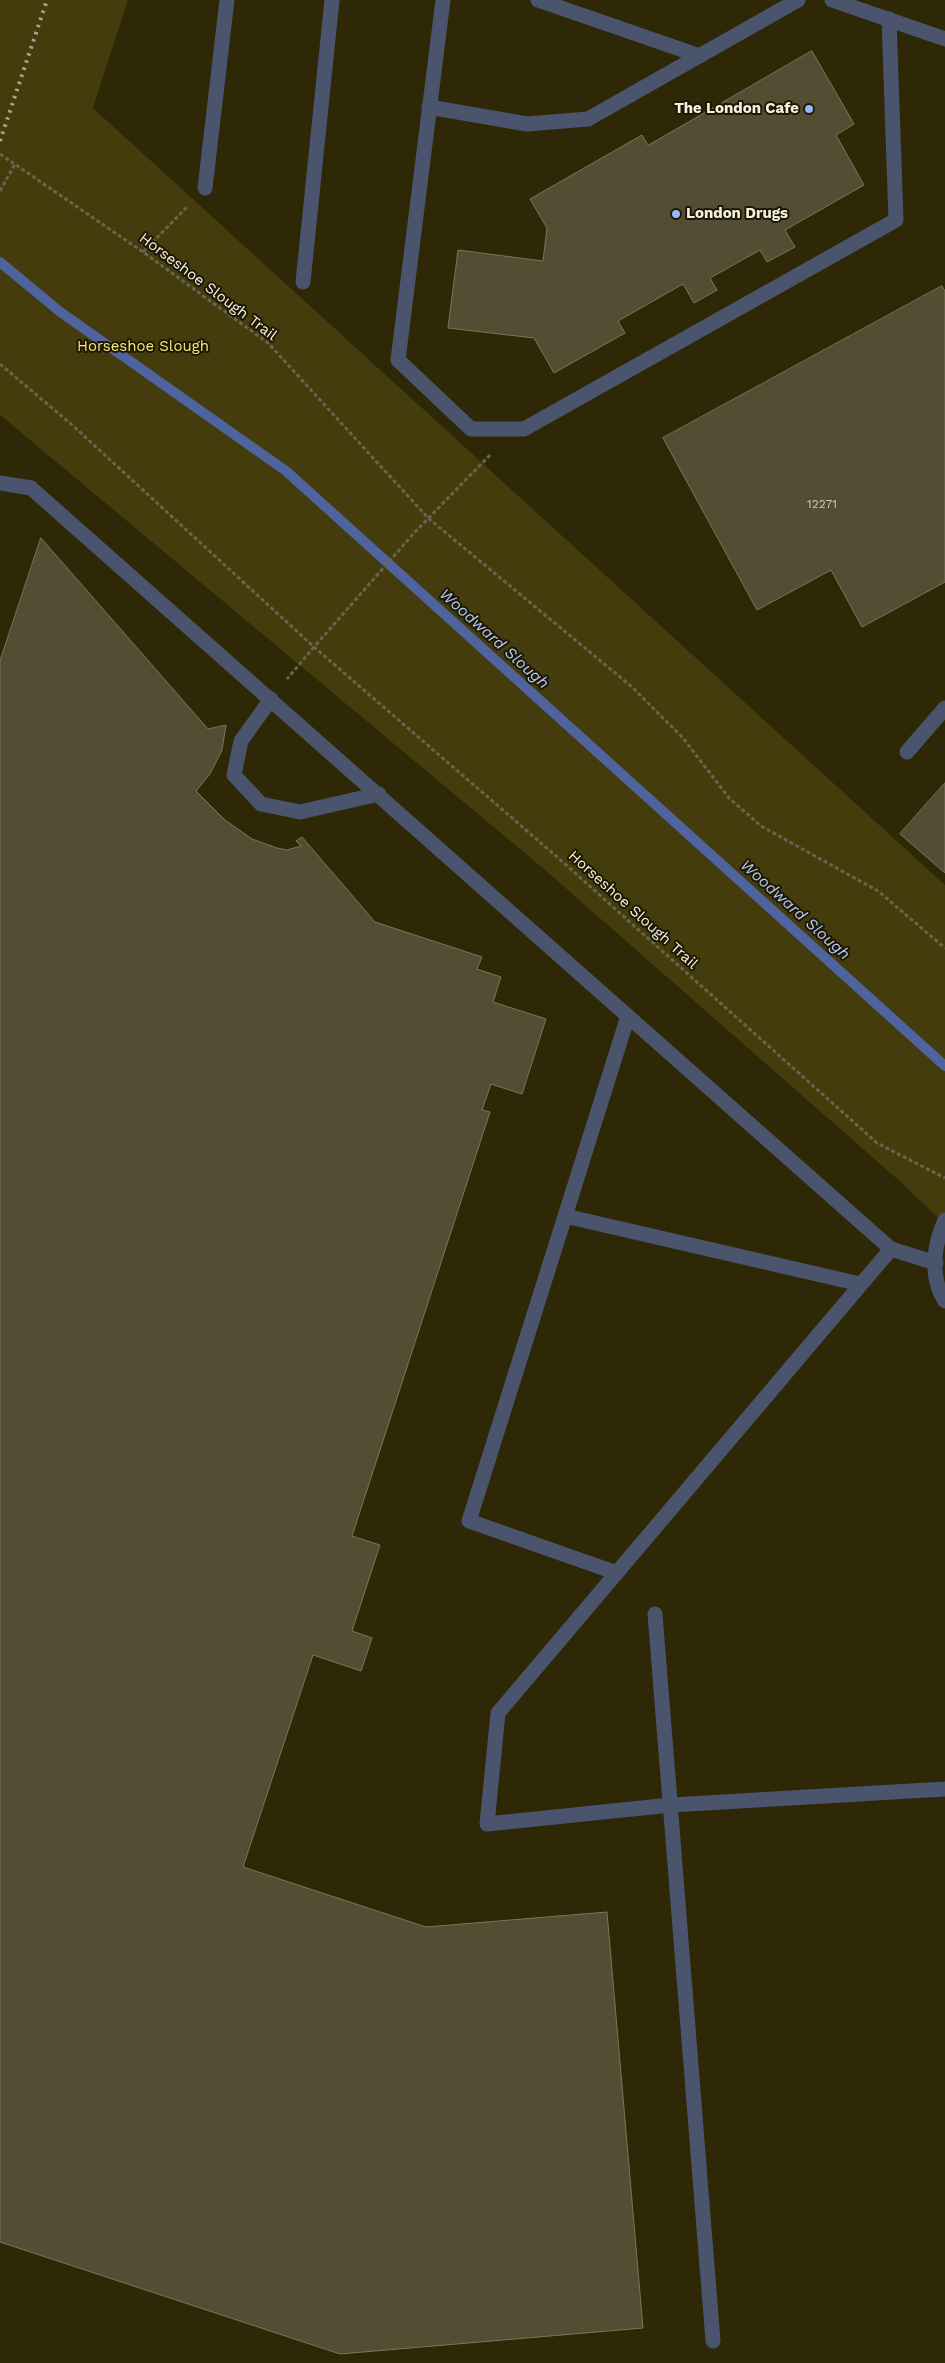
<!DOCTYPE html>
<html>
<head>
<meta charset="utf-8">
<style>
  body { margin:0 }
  canvas { display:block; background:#262208 }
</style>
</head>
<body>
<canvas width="945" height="2363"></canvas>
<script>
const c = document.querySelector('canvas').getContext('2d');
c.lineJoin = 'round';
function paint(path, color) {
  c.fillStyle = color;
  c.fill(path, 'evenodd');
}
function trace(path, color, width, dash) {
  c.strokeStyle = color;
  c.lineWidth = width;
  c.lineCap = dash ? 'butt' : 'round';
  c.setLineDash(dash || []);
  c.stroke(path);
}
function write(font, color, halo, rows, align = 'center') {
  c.font = font + ' "Work Sans",sans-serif';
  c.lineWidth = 4;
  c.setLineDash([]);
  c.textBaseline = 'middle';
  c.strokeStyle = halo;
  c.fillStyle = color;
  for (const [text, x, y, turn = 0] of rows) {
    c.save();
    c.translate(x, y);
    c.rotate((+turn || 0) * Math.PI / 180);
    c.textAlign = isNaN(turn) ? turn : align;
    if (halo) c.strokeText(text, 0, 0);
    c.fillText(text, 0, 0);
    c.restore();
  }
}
paint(new Path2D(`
  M128,0H945V885L93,108Z
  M0,415L545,870L904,1185L945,1225V2363H0Z`), '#2e2806');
paint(new Path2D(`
  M0,0H128L93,108L945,885V1225L904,1185L545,870L0,415Z`), '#443c0d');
trace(new Path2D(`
  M0,262L59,311L286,471L945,1066`), '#4f649e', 10);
const building = new Path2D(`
  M812,51L854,124L836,135L864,185L785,230L795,247L767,262L760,250L710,278L717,290L694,303L683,284L618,321L625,333L554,373L534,338L448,328L458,250L543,261L547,228L530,199L642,135L648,145Z
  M942,286L945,291V582L862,627L831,570L757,610L663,438Z
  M41,538L208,729L226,725L222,750L210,774L196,791L225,820L252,839L277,848L287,850L301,846L296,841L302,837L375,922L482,957L477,969L501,977L493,1002L546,1019L522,1094L491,1084L482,1110L490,1112L352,1536L380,1545L352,1631L372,1638L361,1671L313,1655L243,1867L426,1927L607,1912L643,2328L340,2354L0,2242V661Z
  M945,783V873L900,834Z`);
paint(building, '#534e33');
trace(building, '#7b755a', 1);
trace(new Path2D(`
  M0,154L143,252L268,343L428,518L632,687L683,738L729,798L761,826L878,891L945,948
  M0,191L15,164
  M143,252L188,206
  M0,364L71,424L314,647L287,679
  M490,455L415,532L314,647L556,856L877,1143L945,1178`), '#68644e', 3, [4, 2.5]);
trace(new Path2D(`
  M443,0L398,360L471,429H524L896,220L889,19
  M538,0L700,56
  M832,0L945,39
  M429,107L527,124L588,119L798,0
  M205,188L227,0
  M303,282L332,0
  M0,483L31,488L891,1249L936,1263
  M271,699L241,741L234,775L261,804L300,812L379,794
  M907,752L945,708
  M565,1216L860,1284
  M891,1249L498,1713L487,1824L671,1805L945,1789
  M617,1573L469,1521L628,1016
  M655,1614L713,2341`), '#4a546d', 15);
trace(new Path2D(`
  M945,1220C934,1244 929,1277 945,1301`), '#4a546d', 15);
trace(new Path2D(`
  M0,141L47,0`), '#a7a491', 4, [2.5, 5]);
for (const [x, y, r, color] of [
  [809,109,5,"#9ab5fd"],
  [676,214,5,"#9ab5fd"]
]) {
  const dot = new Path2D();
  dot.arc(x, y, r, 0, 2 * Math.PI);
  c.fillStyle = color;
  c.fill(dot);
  trace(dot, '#1d1801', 2);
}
write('12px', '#ccc8b6', null, [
  ["12271",822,504]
]);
write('bold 15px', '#f4f1e2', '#1d1801', [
  ["The London Cafe",799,109],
  ["London Drugs",686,214,"left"]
], 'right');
write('15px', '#f4f1e2', '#1d1801', [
  ["Horseshoe Slough Trail",208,287,37],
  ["Horseshoe Slough Trail",633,910,42]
]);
write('15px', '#f9e57e', '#1d1801', [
  ["Horseshoe Slough",143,347]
]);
write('italic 16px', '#b5c9fd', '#1d1801', [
  ["Woodward Slough",494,639,42],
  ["Woodward Slough",795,910,42]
]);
</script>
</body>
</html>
